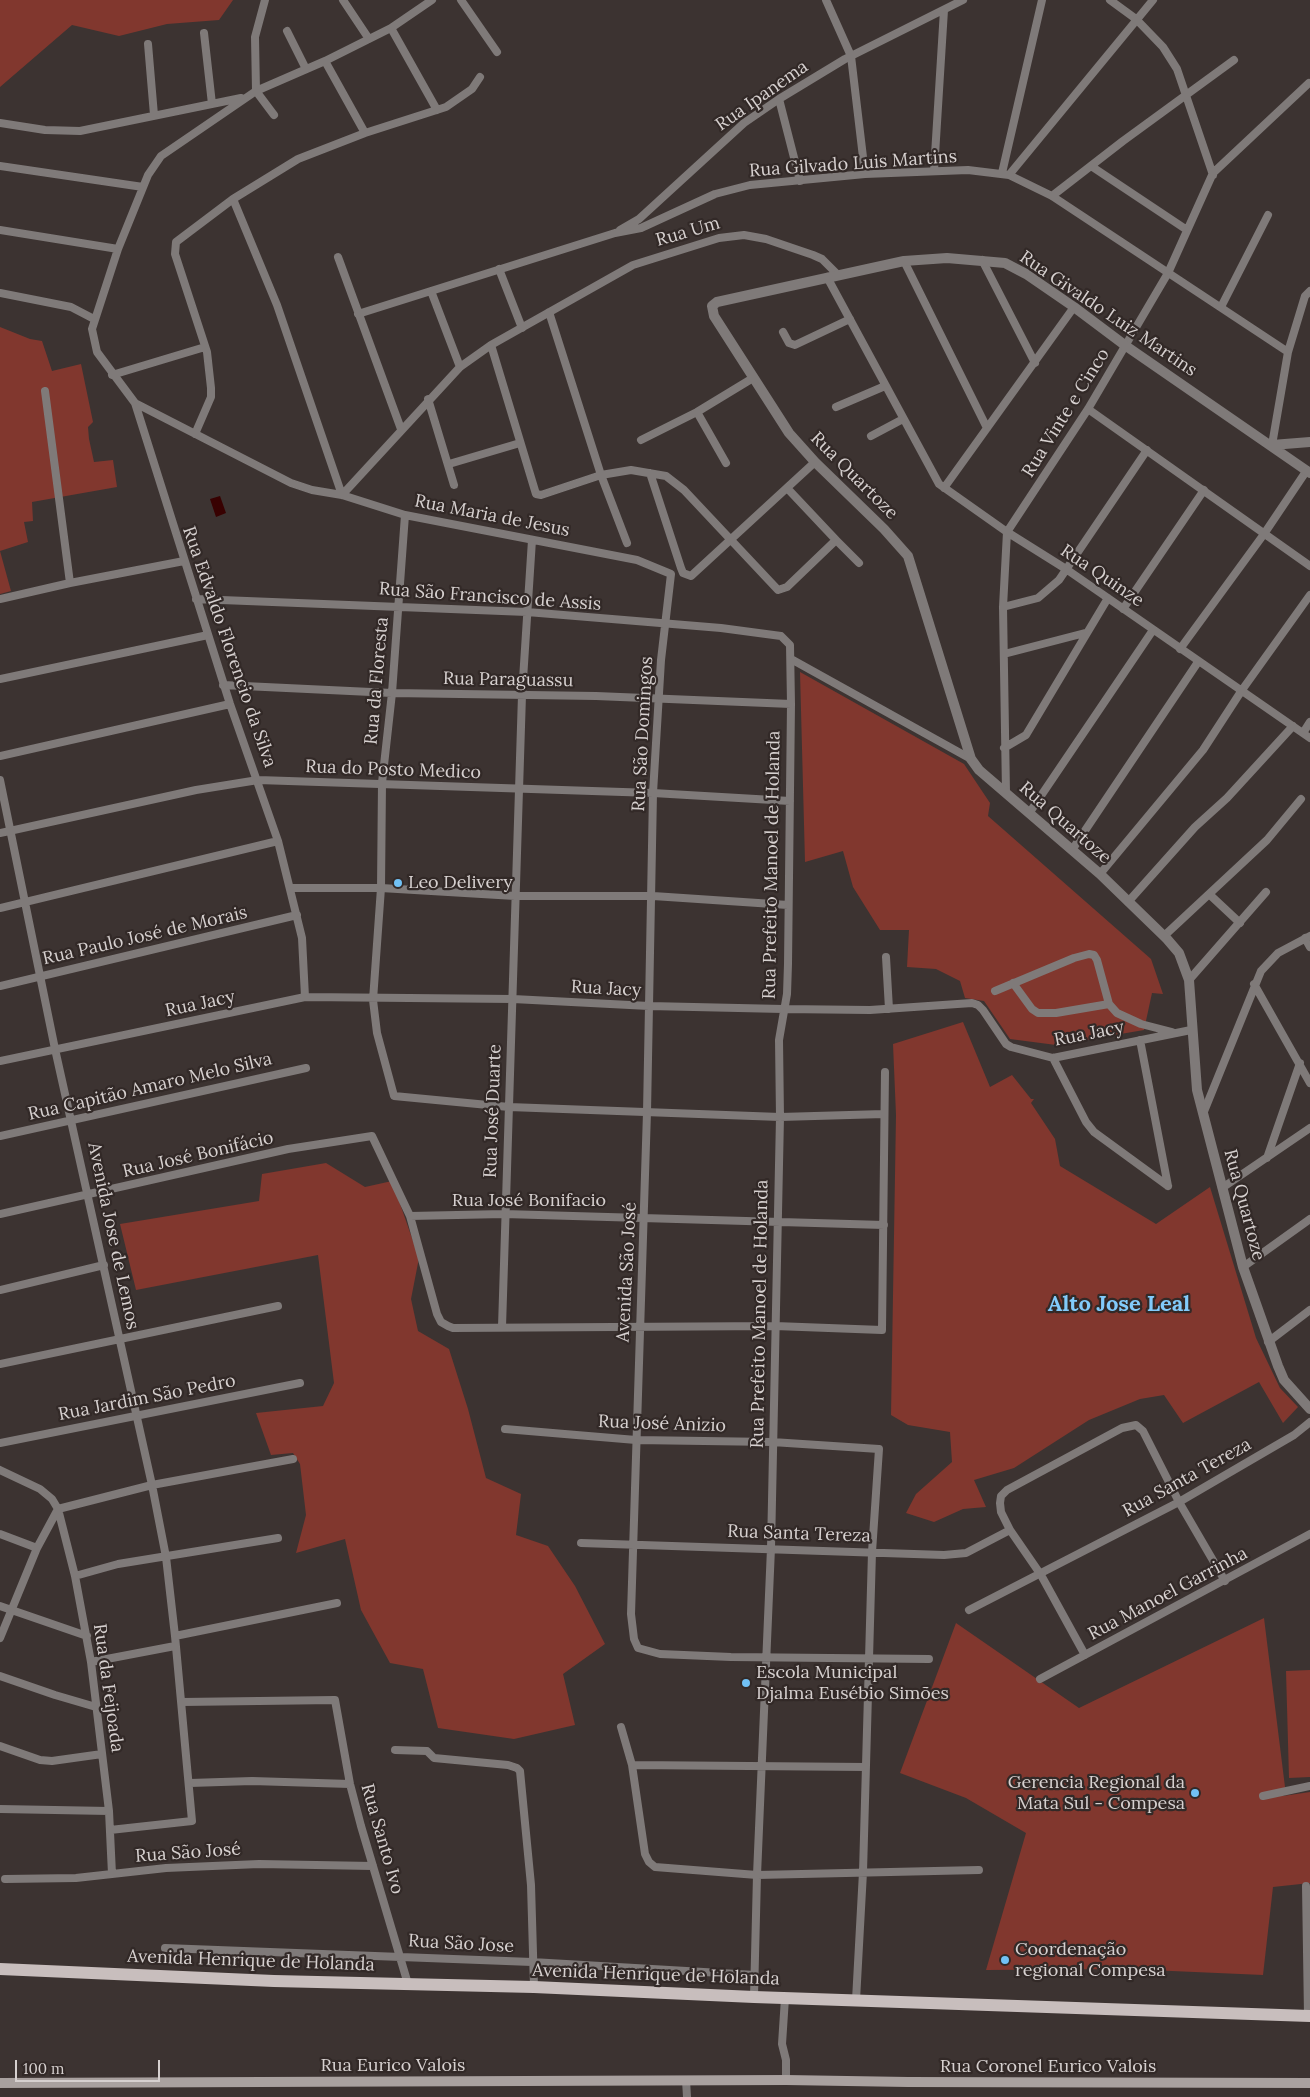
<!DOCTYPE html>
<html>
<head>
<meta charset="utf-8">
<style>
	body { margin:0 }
	#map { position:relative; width:1310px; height:2097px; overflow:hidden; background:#3c3331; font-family:Lora,serif }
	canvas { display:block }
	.scale { position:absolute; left:15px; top:2060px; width:145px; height:22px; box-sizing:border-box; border:2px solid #d6d0cf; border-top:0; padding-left:6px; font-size:15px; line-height:18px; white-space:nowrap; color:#d6d0cf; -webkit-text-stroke:4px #322927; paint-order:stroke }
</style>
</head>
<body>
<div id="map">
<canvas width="1310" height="2097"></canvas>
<div class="scale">100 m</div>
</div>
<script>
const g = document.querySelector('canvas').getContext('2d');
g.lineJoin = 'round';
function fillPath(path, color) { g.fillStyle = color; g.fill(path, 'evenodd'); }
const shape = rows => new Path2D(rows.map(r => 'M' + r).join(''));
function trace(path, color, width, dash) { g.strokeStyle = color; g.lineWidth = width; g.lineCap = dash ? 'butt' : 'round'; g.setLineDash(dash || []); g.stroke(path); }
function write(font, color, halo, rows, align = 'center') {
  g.font = font + ' Lora,serif'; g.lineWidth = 4.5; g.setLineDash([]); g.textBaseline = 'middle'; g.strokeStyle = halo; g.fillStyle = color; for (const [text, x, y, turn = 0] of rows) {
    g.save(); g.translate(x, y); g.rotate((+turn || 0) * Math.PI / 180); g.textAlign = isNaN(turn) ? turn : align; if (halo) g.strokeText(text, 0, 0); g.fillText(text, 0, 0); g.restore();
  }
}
fillPath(shape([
	[0,0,233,0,219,20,167,24,119,36,72,25,0,87],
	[0,327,30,339,42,341,52,371,81,364,93,422,88,427,89,439,94,462,113,460,117,487,32,502,33,521,24,522,28,542,0,551,11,591,0,594],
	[800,672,964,764,990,803,988,816,1151,959,1163,994,1152,993,1144,1030,1056,1045,1010,1039,984,1001,965,998,960,981,936,969,907,967,909,930,880,930,853,887,843,851,805,862],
	[963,1022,990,1087,1012,1075,1031,1099,1034,1099,1031,1103,1055,1139,1060,1166,1156,1224,1210,1187,1256,1338,1280,1388,1298,1407,1283,1423,1259,1382,1183,1423,1164,1395,1140,1399,1089,1420,1014,1468,974,1480,986,1507,963,1509,934,1522,906,1513,916,1494,952,1462,950,1432,908,1425,891,1415,896,1115,893,1044],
	[326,1163,365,1187,392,1181,419,1258,411,1299,418,1331,449,1349,468,1409,486,1478,521,1494,516,1535,548,1546,575,1586,605,1644,563,1674,575,1725,514,1739,438,1728,423,1669,390,1663,361,1610,345,1539,296,1553,306,1515,300,1464,293,1453,271,1455,256,1413,323,1406,334,1383,318,1255,136,1290,120,1224,259,1201,262,1174],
	[1264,1618,1285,1787,1283,1796,1310,1792,1310,1883,1273,1887,1263,1975,1126,1969,986,1970,1026,1833,966,1798,900,1773,956,1623,1079,1708],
	[1310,1670,1310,1777,1289,1778,1286,1671]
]), '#81372e');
fillPath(shape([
	[220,496,226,513,216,517,210,499]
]), '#380101');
trace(shape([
	[265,0,255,37,256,91,274,115],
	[343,0,369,39],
	[461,0,497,52],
	[826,0,851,56,865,174],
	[1110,0,1136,19,1163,47,1177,69,1213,175],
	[391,28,437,110],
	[287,31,306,69],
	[204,33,212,104],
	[148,44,154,115],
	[325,61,365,133],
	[779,99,800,181],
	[0,123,45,130,80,131,241,98],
	[0,166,143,187],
	[1091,166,1187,230],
	[934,171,944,10],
	[1002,173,1042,0],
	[1009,175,1153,0],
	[1052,196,1123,141,1234,60],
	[233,199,277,305,342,495],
	[0,230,118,249],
	[620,230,639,219,744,123,779,99,845,59,963,0],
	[338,257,401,429],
	[982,260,1035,363],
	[904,261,987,428],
	[499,269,522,328],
	[827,277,939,484,1007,532,1066,569,1310,738],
	[431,291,460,367],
	[0,293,71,307,94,319],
	[1221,307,1268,215],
	[549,312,601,475,627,543],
	[358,314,615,233,641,228,715,194,750,185,865,174,968,170,1009,175,1052,196,1288,352],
	[783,332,789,343,795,345,850,319],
	[491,345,536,494,541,495,601,475,631,470,666,476,684,490,778,590,787,587,836,540,787,488],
	[112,375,205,347],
	[45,391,70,583],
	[428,399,454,485],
	[135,403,291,483,312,490,342,495,405,515,637,560,671,574,661,660,653,793,647,1112,631,1614,634,1639,638,1648,660,1654,731,1657,929,1659],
	[836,407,885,386],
	[1088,409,1310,566],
	[697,412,726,463],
	[195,434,211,397,211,388,207,352,175,254,176,242,233,199,298,159,365,133,446,107,472,89,480,77],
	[871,436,903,419],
	[641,440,697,412,753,378],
	[1272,445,1288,352,1305,296,1310,291],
	[449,464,520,443],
	[650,473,681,568,683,573,691,576,815,462],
	[944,488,1074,307],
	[342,495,460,367,491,345,633,265,719,238,744,235,766,239,813,255,822,259,838,275],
	[405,515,392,693,382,783,381,888,373,1000,377,1033,394,1096,509,1107,780,1117,884,1114],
	[836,540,859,563],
	[0,599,70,583,184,561],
	[196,599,527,612,721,628,781,636,790,645,791,704,788,964,787,994,779,1040,780,1117,771,1548,757,1875,754,1997],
	[1003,607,1038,598,1059,580,1147,450],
	[1123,609,1204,490],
	[1180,649,1264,534,1307,470],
	[1004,654,1085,633],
	[791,659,971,759],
	[0,679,208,635],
	[223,685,392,693,596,696,791,704],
	[1303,733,1310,722],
	[1004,748,1026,735,1108,598],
	[0,756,230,704],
	[0,780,55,1049,152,1485,166,1557,175,1636,192,1821,110,1830],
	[1006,793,1003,607,1007,532,1088,409,1168,273,1213,173,1309,83],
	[1030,812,1153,630],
	[0,833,196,790,258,780,653,793,790,801],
	[1072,850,1198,662],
	[1100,874,1203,750,1242,690,1310,595],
	[290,888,381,888,515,896,653,896,788,905],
	[1209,894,1240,923],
	[1128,902,1195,827,1227,798,1293,726],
	[0,908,278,841],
	[1164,936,1267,840,1301,799],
	[1305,938,1310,947],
	[886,957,889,1009],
	[1189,980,1266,892],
	[1013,983,1032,1009,1038,1013,1056,1013,1109,1004],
	[1254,984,1310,1083],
	[0,986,297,915],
	[995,991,1074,958,1089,954,1094,955,1097,960,1109,1004,1117,1013,1141,1024,1172,1032],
	[305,997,302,938,278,841,230,704,135,403,97,352,92,329,118,249,148,175,161,156,256,91,325,61,391,28,432,0],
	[1140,1040,1168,1186],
	[1053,1058,1086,1122,1094,1132,1168,1186],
	[0,1061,305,997,513,999,649,1006,783,1009,870,1010,972,1003,978,1005,983,1010,1006,1044,1011,1047,1053,1058,1191,1030],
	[1203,1114,1261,971,1278,953,1310,936],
	[0,1136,306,1068],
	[1267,1158,1300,1063],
	[1222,1188,1310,1128],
	[0,1214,288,1149,372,1136,410,1216,437,1314,441,1322,448,1326,453,1328,775,1326,882,1330,885,1072],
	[410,1216,504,1214,884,1225],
	[1243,1267,1310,1219],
	[0,1290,104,1265],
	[502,1327,522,695,532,540],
	[1268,1342,1310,1310],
	[0,1364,278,1306],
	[505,1429,636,1440,772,1442,879,1449,872,1552,863,1872,856,2000],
	[0,1443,300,1383],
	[0,1470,40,1489,52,1499,58,1509,75,1576,91,1662,109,1811,112,1874],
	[58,1509,152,1485,293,1459],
	[0,1534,37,1548],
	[581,1543,944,1555,966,1553,1010,1530],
	[75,1576,118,1564,278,1538],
	[0,1606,87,1636],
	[969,1610,1179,1502,1294,1435,1310,1422],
	[175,1636,337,1603],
	[0,1638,37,1548,58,1509],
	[1085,1655,1041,1575,1010,1530,1001,1512,1000,1503,1001,1496,1007,1490,1122,1428,1136,1425,1143,1431,1179,1502,1225,1581],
	[91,1662,175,1646],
	[0,1676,55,1695,96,1707],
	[1040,1679,1310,1534],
	[182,1702,335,1700,350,1784,361,1826,408,1984],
	[621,1727,632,1765,645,1854,649,1862,655,1867,757,1875,979,1870],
	[0,1746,40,1760,52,1761,102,1754],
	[395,1750,427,1751,434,1758,508,1765,517,1768,520,1771,531,1885,534,1987],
	[632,1765,866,1767],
	[190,1783,252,1781,350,1784],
	[1263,1796,1310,1786],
	[0,1809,109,1811],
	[5,1879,76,1878,166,1868,259,1864,373,1866],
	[1306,1886,1308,2016],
	[165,1948,532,1962,755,1975],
	[785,1998,782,2044,786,2060,786,2080],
	[686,2080,687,2097]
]), '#7f7a79', 8);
trace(shape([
	[1272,445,1310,442],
	[1310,473,1126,346,1074,307,1026,274,1005,263,947,258,904,261,717,302,712,306,714,316,789,433,815,462,884,529,908,556,971,759,979,770,1100,874,1167,939,1179,953,1189,980,1197,1090,1243,1267,1278,1366,1284,1380,1310,1409]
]), '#7f7a79', 10);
trace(shape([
	[0,2083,786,2080,908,2082,1310,2083]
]), '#a9a19f', 10);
trace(shape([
	[0,1969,274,1981,534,1987,754,1997,1310,2016]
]), '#c8bebd', 12);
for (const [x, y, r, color] of [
	[398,883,5,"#71c1f5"],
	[746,1683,5,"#71c1f5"],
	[1195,1793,5,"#71c1f5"],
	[1005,1960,5,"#71c1f5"]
]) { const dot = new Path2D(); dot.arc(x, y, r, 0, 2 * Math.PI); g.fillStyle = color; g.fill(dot); trace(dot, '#322927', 2); }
write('18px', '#d6d0cf', '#322927', [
	["Rua Ipanema",762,96,-35],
	["Rua Gilvado Luis Martins",853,164,-4],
	["Rua Um",688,232,-16],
	["Rua Givaldo Luiz Martins",1108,314,34],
	["Rua Vinte e Cinco",1066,413,-58],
	["Rua Quartoze",854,476,45],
	["Rua Maria de Jesus",492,516,11],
	["Rua Quinze",1102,576,34],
	["Rua São Francisco de Assis",490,597,4],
	["Rua Edvaldo Florencio da Silva",229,647,71],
	["Rua Paraguassu",508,680,1],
	["Rua da Floresta",377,681,-85],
	["Rua São Domingos",643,734,-87],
	["Rua do Posto Medico",393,770,2],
	["Rua Quartoze",1065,823,41],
	["Rua Prefeito Manoel de Holanda",772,865,-89],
	["Rua Paulo José de Morais",145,936,-13],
	["Rua Jacy",606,989,3],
	["Rua Jacy",200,1004,-12],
	["Rua Jacy",1089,1034,-11],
	["Rua Capitão Amaro Melo Silva",150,1087,-13],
	["Rua José Duarte",493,1111,-88],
	["Rua José Bonifácio",198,1155,-13],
	["Rua José Bonifacio",529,1201],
	["Rua Quartoze",1244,1205,75],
	["Avenida Jose de Lemos",113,1236,78],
	["Avenida São José",627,1272,-87],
	["Rua Prefeito Manoel de Holanda",760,1314,-89],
	["Rua Jardim São Pedro",147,1398,-11],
	["Rua José Anizio",662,1424,2],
	["Rua Santa Tereza",1187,1478,-29],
	["Rua Santa Tereza",799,1534,2],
	["Rua Manoel Garrinha",1168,1594,-28],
	["Rua da Feijoada",108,1688,82],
	["Rua Santo Ivo",382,1839,74],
	["Rua São José",188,1853,-4],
	["Rua São Jose",461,1944,3],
	["Avenida Henrique de Holanda",251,1961,2],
	["Avenida Henrique de Holanda",656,1975,2],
	["Rua Eurico Valois",393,2066],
	["Rua Coronel Eurico Valois",1048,2067]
]);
write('18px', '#d6d0cf', '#322927', [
	["Leo Delivery",408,883],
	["Escola Municipal",756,1673],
	["Djalma Eusébio Simões",756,1694],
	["Gerencia Regional da",1185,1783,"right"],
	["Mata Sul - Compesa",1185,1804,"right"],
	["Coordenação",1015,1950],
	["regional Compesa",1015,1971]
], 'left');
write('bold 22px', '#82cbfb', '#322927', [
	["Alto Jose Leal",1119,1305]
]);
</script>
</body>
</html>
